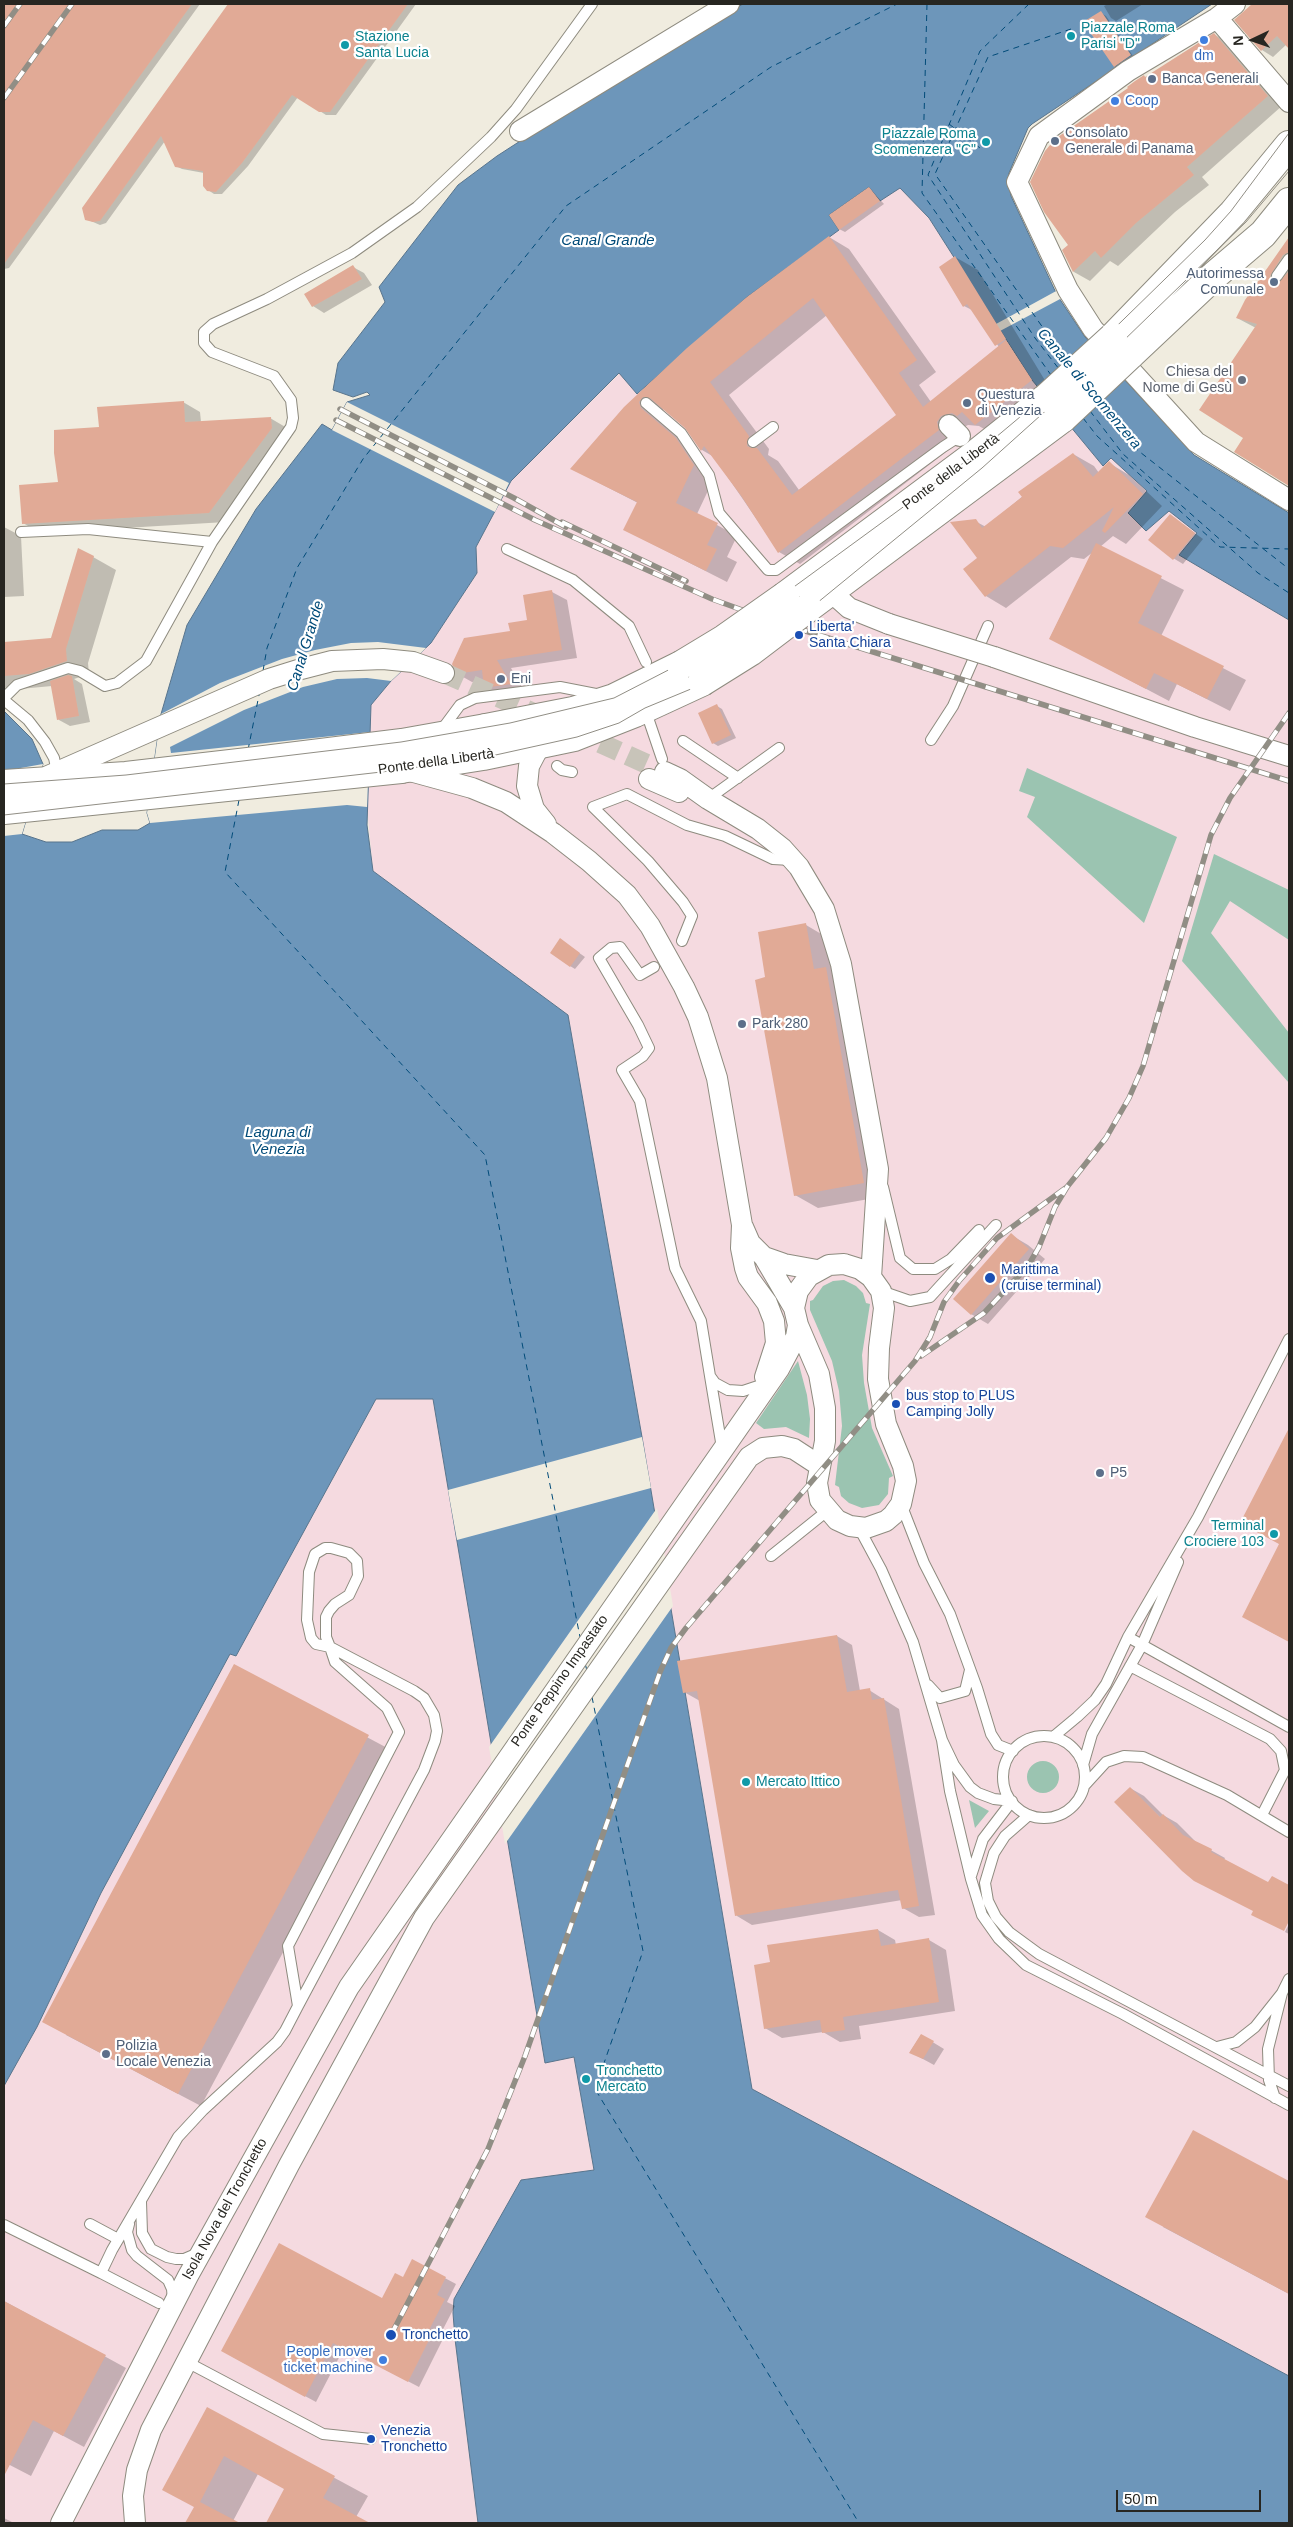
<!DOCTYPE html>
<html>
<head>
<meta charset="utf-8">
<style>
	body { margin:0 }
	#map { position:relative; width:1293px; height:2527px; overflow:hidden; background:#f0ecdf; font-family:Arial,sans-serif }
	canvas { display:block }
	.frame { position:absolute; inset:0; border:5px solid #272621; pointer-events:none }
	.north { position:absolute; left:1228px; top:15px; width:50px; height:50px; -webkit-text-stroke:4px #fff; paint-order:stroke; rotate:267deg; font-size:14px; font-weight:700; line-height:20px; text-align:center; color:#272621 }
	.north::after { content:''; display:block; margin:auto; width:18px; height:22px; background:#272621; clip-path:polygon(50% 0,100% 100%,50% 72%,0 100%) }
	.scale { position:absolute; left:1116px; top:2490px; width:145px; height:22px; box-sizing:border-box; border:2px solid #272621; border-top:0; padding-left:6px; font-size:15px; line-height:18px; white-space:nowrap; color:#272621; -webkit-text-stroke:4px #fff; paint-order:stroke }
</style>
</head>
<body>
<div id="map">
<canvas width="1293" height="2527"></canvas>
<div class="frame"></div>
<div class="north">N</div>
<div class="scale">50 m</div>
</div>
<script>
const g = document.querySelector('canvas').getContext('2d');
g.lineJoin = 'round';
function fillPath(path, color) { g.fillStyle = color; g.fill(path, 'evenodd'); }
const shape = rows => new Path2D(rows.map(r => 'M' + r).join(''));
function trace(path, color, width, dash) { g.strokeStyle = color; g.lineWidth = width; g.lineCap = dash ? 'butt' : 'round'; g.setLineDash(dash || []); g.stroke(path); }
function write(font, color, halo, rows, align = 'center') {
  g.font = font + ' Arial,sans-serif'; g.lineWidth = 4.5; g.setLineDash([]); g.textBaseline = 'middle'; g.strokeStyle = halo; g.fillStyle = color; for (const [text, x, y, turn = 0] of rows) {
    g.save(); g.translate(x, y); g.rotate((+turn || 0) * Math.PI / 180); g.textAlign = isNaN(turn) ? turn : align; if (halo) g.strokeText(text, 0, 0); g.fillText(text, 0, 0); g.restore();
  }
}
fillPath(shape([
	[869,187,900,188,929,218,1032,380,1103,465,1111,458,1147,491,1128,513,1169,511,1197,533,1180,555,1289,620,1289,2376,752,2089,642,1437,568,1015,373,871,367,807,371,705,391,681,431,643,477,573,476,547,511,481,620,373,637,394,747,297,838,230,829,215],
	[376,1399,433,1399,545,2062,574,2057,594,2170,521,2180,454,2299,453,2313,455,2339,478,2523,4,2523,4,2086,37,2027,101,1893,230,1654,236,1656]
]), '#f5dae0');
fillPath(shape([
	[1027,768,1177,837,1144,923,1027,817,1035,797,1019,791],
	[1214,854,1289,890,1289,940,1230,901,1211,933,1289,1033,1289,1083,1182,961],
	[844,1280,856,1286,863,1293,866,1303,870,1304,862,1355,864,1383,872,1428,893,1476,889,1478,888,1494,879,1505,862,1508,849,1503,841,1496,839,1487,835,1485,842,1426,839,1391,832,1361,810,1310,810,1301,813,1300,823,1286,833,1281],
	[798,1361,807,1395,810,1419,809,1438,786,1427,764,1429,756,1423],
	'1027 1777a16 16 0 1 1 32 0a16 16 0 1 1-32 0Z',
	[969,1800,989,1811,975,1828]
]), '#9bc4b1');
const water = shape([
	[743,4,1212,4,1032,124,1028,128,1009,173,1008,180,1011,196,1057,295,1085,337,1194,455,1289,513,1289,620,1179,555,1197,533,1169,511,1146,531,1128,513,1147,491,1111,458,1103,466,1032,380,929,218,900,188,880,201,869,187,829,215,839,230,747,297,637,394,619,373,511,481,476,547,477,573,431,643,391,681,371,705,367,825,373,871,568,1015,642,1437,752,2089,1289,2376,1289,2523,478,2523,455,2339,453,2313,454,2299,521,2180,594,2170,574,2057,545,2063,433,1399,376,1399,236,1656,230,1654,101,1893,37,2027,4,2086,4,711,32,739,43,764,22,834,46,842,72,842,102,830,138,830,150,823,147,813,161,714,187,625,256,509,322,424,332,430,347,402,370,395,367,392,353,397,333,390,338,363,385,302,379,287,458,185,497,156,576,105,743,4]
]);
fillPath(water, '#6d96ba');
trace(water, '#58748c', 1);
fillPath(shape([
	[1058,290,1062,298,1000,331,996,324],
	[347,402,509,483,495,512,332,430],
	[378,642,426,648,391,681,367,678,337,679,303,687,244,710,170,747,171,753,370,732,367,807,347,805,150,823,147,813,161,714,220,683,282,659,315,650,351,643],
	[43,764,22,834,4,836,4,771],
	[642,1437,651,1488,457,1540,448,1490],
	[657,1508,673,1606,505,1844,489,1747]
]), '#f0ecdf');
fillPath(shape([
	[4,4,200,4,9,268,4,269,4,208,14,180,4,192],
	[230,4,416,4,336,115,326,115,298,97,248,166,222,194,214,194,208,190,204,173,182,169,176,166,165,141,106,223,100,225,86,219,83,208],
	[1108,4,1143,4,1116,21,1111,18,1104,6],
	[1254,4,1289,4,1289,47,1287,44,1273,57,1262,50,1236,20],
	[1101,13,1106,16,1135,59,1120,69,1114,66],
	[1215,35,1231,44,1283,105,1202,177,1209,185,1175,212,1118,266,1110,261,1090,281,1074,272,1064,250,1070,246,1144,77,1146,78],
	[869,188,884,204,845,232,839,229],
	[829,237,849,249,936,372,919,385,931,402,999,347,972,310,964,306,955,257,978,270,1052,392,996,436,979,426,968,425,962,428,959,442,800,564,779,552,714,457,702,450,686,427,665,408,659,413,696,451,714,478,697,514,737,536,727,557,737,562,727,582,625,530,638,503,572,469,625,408],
	[827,315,898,415,799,490,778,461,768,455,769,449,729,395],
	[1289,239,1289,483,1236,451,1244,437,1256,328,1237,318,1246,301],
	[353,267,364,273,372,285,324,313,313,306],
	[183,402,200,412,201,422,270,418,287,428,226,522,40,533,23,523,60,483,101,429],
	[1073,454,1094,466,1099,473,1109,463,1129,475,1162,506,1126,544,1113,536,1100,547,1184,590,1161,636,1246,680,1230,711,1177,684,1169,701,1050,638,1093,552,1084,559,1071,557,1006,608,986,596,979,559,975,521,986,527],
	[1170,515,1203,539,1183,564,1173,558],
	[4,527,21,536,24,596,4,597],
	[93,557,116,570,88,663,89,674,74,679,82,684,90,722,70,726,59,720,52,686,9,690,4,687,4,643,52,639],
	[552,592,567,600,577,658,511,668,525,692,501,696,486,687,485,680,472,682,456,673,528,621],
	[717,706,722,709,736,738,718,746,713,743],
	[806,925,828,938,886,1196,818,1208,795,1195,767,978],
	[565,943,585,957,575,969,570,966],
	[1011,1235,1028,1245,1045,1259,988,1324,971,1314],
	[1289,1430,1289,1641,1265,1629,1280,1544,1242,1523],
	[837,1636,852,1645,860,1691,869,1690,899,1709,935,1915,919,1917,903,1908,902,1900,752,1925,737,1916,700,1701,684,1692],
	[234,1666,391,1750,201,2106,66,2035],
	[1130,1788,1144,1796,1163,1815,1177,1823,1196,1842,1225,1858,1224,1860,1269,1884,1272,1877,1289,1886,1289,1919,1283,1930,1255,1911],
	[1289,1924,1289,1934,1285,1932],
	[878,1930,895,1940,896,1945,929,1940,946,1950,955,2011,859,2026,861,2039,840,2042,823,2032,782,2038,765,2028,771,1963],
	[921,2035,944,2049,934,2065,910,2052],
	[1194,2132,1289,2183,1289,2294,1163,2227],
	[413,2261,456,2284,447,2302,455,2306,438,2339,442,2341,419,2387,344,2348,316,2402,233,2357,382,2300,404,2279],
	[4,2301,126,2368,84,2447,54,2431,31,2476,4,2462],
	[207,2409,368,2496,356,2517,367,2523,268,2523,286,2489,258,2474,233,2521,237,2523,186,2523,195,2507],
	[4,2518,14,2523,4,2523]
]), '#0003');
trace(shape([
	[927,4,922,193,1051,375],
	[1029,4,980,51,928,175,1035,338,1059,369],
	[949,124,980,148],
	[1067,362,935,174,988,57,1071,29],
	[1099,403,1131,445,1289,569],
	[1090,411,1123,454,1258,573,1289,593],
	[1083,418,1097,436,1220,547,1289,549],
	[263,671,267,648,297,568,363,459,566,206,771,67,897,4],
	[248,750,259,695],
	[239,800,225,872,485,1155,580,1637],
	[585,1663,587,1671],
	[592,1697,643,1951,595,2089,859,2523]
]), '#014b79', 1, [6, 5]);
fillPath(shape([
	[4,4,192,4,4,264],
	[228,4,408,4,330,112,319,112,292,95,242,163,216,192,207,191,203,186,203,171,175,167,161,136,100,221,93,222,85,220,82,208],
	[1252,4,1289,4,1289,49,1277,36,1261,51,1234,20],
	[1101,11,1131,55,1114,67,1083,22],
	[1214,33,1268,96,1187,167,1194,175,1136,223,1101,258,1095,251,1073,272,1062,250,1068,245,1044,212,1030,182,1045,151,1055,139,1128,88,1127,87,1135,81,1144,75,1145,77],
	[869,187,880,201,839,230,829,215],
	[829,236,917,360,899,373,923,407,1006,340,1032,380,975,425,962,412,957,416,952,413,941,416,937,422,939,430,778,553,742,497,704,446,701,451,685,428,650,398,643,397,639,402,641,408,676,438,694,465,676,503,718,523,707,545,717,549,706,571,623,530,637,502,570,469,624,407,687,348,747,297],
	[813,298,896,415,792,495,757,448,751,448,747,446,749,436,710,382],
	[1289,237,1289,252,1283,255,1270,276,1273,282,1279,282,1289,271,1289,486,1234,452,1243,438,1199,410,1257,324,1236,318,1245,300],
	[955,256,1006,339,995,346,967,304,963,307,939,267],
	[353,265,362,279,312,307,304,294],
	[184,401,185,422,271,417,272,428,209,513,22,524,19,485,58,482,54,453,54,430,99,427,97,407],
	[1073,453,1093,477,1109,461,1143,494,1105,533,1102,531,1114,507,1063,548,1050,546,985,597,963,569,977,558,950,522,976,519,982,528,1022,497,1018,492],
	[1170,514,1195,533,1173,560,1148,540],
	[1096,543,1162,576,1138,623,1224,666,1207,699,1154,673,1146,689,1049,639],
	[78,548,94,556,66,649,67,661,29,674,4,676,4,642,51,638],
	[552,590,562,650,497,660,511,684,484,688,482,670,456,674,452,664,464,638,510,631,508,623,527,620,523,595],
	[68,675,72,676,79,716,57,720,50,681],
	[717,704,731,735,712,744,698,713],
	[806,923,814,969,826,967,864,1183,794,1196,755,980,765,977,758,932],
	[560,938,580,953,570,967,550,953],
	[1011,1233,1029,1249,971,1315,953,1299],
	[1289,1428,1289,1642,1242,1617,1279,1544,1240,1523],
	[837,1635,847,1692,870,1688,872,1700,884,1698,919,1906,902,1909,898,1890,735,1916,697,1691,683,1693,677,1661],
	[234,1664,369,1735,178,2094,42,2022],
	[1130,1787,1160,1817,1163,1814,1183,1835,1212,1849,1211,1852,1268,1882,1272,1876,1289,1885,1289,1921,1284,1931,1251,1915,1253,1911,1194,1881,1182,1871,1114,1802],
	[878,1929,881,1946,929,1938,939,2002,843,2017,845,2030,822,2033,820,2020,764,2029,754,1965,770,1962,767,1945],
	[921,2034,934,2041,923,2059,909,2053],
	[1193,2130,1289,2181,1289,2294,1145,2217],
	[279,2243,382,2298,395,2273,403,2277,412,2259,446,2277,437,2295,445,2299,428,2332,432,2334,408,2382,333,2343,305,2397,221,2351],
	[4,2301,106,2355,63,2436,33,2420,4,2476],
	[207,2407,335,2476,323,2498,370,2523,266,2523,284,2489,224,2456,200,2502,240,2523,185,2523,194,2507,162,2490]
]), '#e1aa96');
trace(shape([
	[444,673,545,718],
	[573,731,665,772]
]), '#c8c4b9', 20, [20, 10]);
const lane = shape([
	[1277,276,1289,259],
	[646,403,681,433,709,475,719,513,768,570,776,570,943,447,960,436,962,438],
	[753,442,773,427],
	[21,532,88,529,212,542],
	[507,549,573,580,629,626,646,662],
	[4,698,17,685,68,668,80,671,105,686,117,683,146,661,212,542,291,427,293,418,291,400,274,376,212,352,204,343,204,332,213,324,267,299,352,253,417,207,491,137,516,109,592,4],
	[4,700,28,720,45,742,54,758,57,772],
	[645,709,662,759],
	[440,732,460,705,475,698,560,687,601,695],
	[931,740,953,706,988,626],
	[683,741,738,778],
	[557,766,562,770,572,772],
	[708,799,779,748],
	[682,941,692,916,683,902,648,861,593,807,627,794,687,825,725,836,773,859,791,860],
	[654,967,640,975,620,947,611,948,599,958,638,1025,649,1048,643,1056,622,1070,640,1101,675,1268,701,1321,710,1376],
	[883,1187,900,1258,913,1269,935,1269,951,1259,979,1230],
	[881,1291,910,1301,930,1297,996,1225],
	[722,1448,710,1376,715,1383,728,1390,743,1391,761,1385],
	[901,1504,924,1563,950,1614,977,1688,991,1734,998,1745,1013,1751],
	[859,1528,881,1569,913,1642,942,1740,954,1765,970,1787,978,1793,994,1799,1012,1801],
	[771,1556,827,1511],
	[1128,1637,1289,1727],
	[1130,1666,1270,1739,1281,1751,1285,1770,1262,1815],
	[928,1685,940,1698,965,1691,970,1670],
	'1003 1777a41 41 0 1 1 82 0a41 41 0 1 1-82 0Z',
	[1053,1737,1077,1717,1095,1700,1106,1684,1128,1637,1198,1517,1289,1339],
	[942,1740,950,1791,971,1879,982,1915,999,1939,1026,1965,1123,2014,1289,2105],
	[1083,1765,1092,1734,1142,1645,1178,1562],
	[1085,1785,1106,1762,1124,1756,1143,1757,1227,1795,1289,1832],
	[1029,1815,1005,1836,994,1853,985,1883,988,1901,996,1917,1009,1932,1039,1954,1289,2086],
	[971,1876,983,1839,1012,1801],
	[1217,2047,1236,2042,1255,2027,1282,1993,1289,1979],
	[1275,2098,1269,2080,1268,2049,1282,1993],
	[141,2202,142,2233,151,2249,167,2257,176,2259,184,2259,198,2253],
	[90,2224,118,2239],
	[129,2224,127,2232,132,2250,137,2256,168,2280,172,2289,173,2300],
	[4,2225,101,2273],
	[159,2303,101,2273,112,2250,178,2137,203,2110,277,2042,285,2031,298,2006,424,1770,435,1741,437,1731,434,1715,424,1698,414,1691,330,1647,316,1644,311,1638,307,1620,309,1572,315,1554,325,1548,331,1548,349,1553,357,1561,358,1576,349,1595,335,1604,329,1611,326,1617,326,1637,330,1647,335,1662,387,1708,399,1732,288,1946,298,2006],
	[185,2361,323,2434,371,2439]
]);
const street = shape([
	[1235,4,1217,18,1128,71,1039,136,1017,182,1068,290,1093,329,1196,442,1289,500],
	[1217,18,1289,102],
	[520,131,729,4],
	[949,425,960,436],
	[820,582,849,608,889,624],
	[994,657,1195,727,1289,756],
	[540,745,529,766,527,786,534,809,546,824],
	[410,771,472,788,506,802,553,833,589,861,627,895,650,926,684,987,698,1017,717,1078,742,1225,741,1248,745,1268,748,1277,767,1303,774,1321,776,1343,765,1377],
	[665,772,680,779,708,799,758,829,782,848,799,867,824,909,841,964,878,1169,871,1277],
	[48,776,269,679,301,669,332,661,383,659,413,662,444,673],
	[649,779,679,792],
	[743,1227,750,1243,764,1257,784,1264,817,1270],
	[764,1257,794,1308],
	[844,1264,860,1269,871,1277,881,1291,884,1308,879,1348,878,1379,886,1424,903,1466,906,1481,901,1504,893,1515,886,1521,866,1528,850,1526,837,1520,820,1500,817,1483,825,1441,825,1408,819,1374,798,1325,794,1308,798,1291,809,1276,829,1265,844,1264],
	[61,2523,188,2276,349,1987,779,1369,796,1337,798,1325],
	[135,2523,133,2496,137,2470,151,2430,289,2165,424,1918,749,1457,763,1448,782,1446,794,1449,820,1466]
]);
const primary = shape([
	[1113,337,1233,213,1289,145],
	[1130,355,1215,275,1263,234,1289,202],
	[785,596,977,453,1046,398],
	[808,608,1063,418],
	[486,728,573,711,614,698,681,665],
	[401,769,483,756,574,737,635,713,702,682]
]);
const highway = shape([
	[4,784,126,776,248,762,402,743,486,728],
	[4,810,401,769]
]);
trace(lane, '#8e8b7f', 12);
trace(street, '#8e8b7f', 22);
trace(primary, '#8e8b7f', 30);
trace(highway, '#8e8b7f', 30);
trace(lane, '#fff', 10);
trace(street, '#fff', 20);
trace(primary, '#fff', 28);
trace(highway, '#fff', 28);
trace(shape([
	[4,784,126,775,401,742,510,723,614,698,680,664,724,638,977,453,1045,396,1205,240,1231,211,1289,133],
	[4,815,390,771,482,758,577,737,619,723,645,708,703,684,745,659,795,621,982,468,1120,344,1246,222,1289,171]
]), '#918e85', 1);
const rail = shape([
	[4,26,20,4],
	[4,98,72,4],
	[340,409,514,498,566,527],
	[336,420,535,520,712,599,767,619,1289,781],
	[562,522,686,581],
	[921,1356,984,1313,1028,1266,1039,1247,1055,1207,1067,1187,1106,1138,1129,1098,1143,1066,1211,835,1230,798,1289,713],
	[391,2335,488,2149,525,2056,660,1672,671,1648,686,1628,915,1361,930,1337,944,1302,959,1281,997,1238,1067,1187]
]);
trace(rail, '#918e85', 5.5);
trace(rail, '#fff', 4, [11]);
const streetBridge = shape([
	[889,624,994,657]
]);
const primaryBridge = shape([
	[1046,398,1113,337],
	[1063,418,1130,355],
	[681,665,724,639,785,596],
	[702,682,750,652,808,608]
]);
trace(streetBridge, '#8e8b7f', 22, []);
trace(primaryBridge, '#8e8b7f', 30, []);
trace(streetBridge, '#fff', 20);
trace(primaryBridge, '#fff', 28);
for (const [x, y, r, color] of [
	[1071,36,5,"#0f9aa8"],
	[1204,40,5,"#3f7fe0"],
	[345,45,5,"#0f9aa8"],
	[1152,79,5,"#5c6f8a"],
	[1115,101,5,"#3f7fe0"],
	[1055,141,5,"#5c6f8a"],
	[986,142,5,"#0f9aa8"],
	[1274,282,5,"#5c6f8a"],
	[1242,380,5,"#6b7280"],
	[967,403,5,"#5c6f8a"],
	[799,635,5,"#1a4fb4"],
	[501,679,5,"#5c6f8a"],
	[742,1024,5,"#5c6f8a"],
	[990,1278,6,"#1a4fb4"],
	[896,1404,5,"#1a4fb4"],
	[1100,1473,5,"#5c6f8a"],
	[1274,1534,5,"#0f9aa8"],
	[746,1782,5,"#0f9aa8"],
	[106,2054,5,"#5c6f8a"],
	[586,2079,5,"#0f9aa8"],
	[391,2335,6,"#1a4fb4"],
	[383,2360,5,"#3f7fe0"],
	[371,2439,5,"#1a4fb4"]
]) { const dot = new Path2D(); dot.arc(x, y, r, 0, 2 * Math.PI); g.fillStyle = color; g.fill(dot); trace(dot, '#fff', 2); }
write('14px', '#0d838f', '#fff', [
	["Piazzale Roma",1081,28],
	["Parisi \"D\"",1081,44],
	["Stazione",355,37],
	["Santa Lucia",355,53],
	["Piazzale Roma",976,134,"right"],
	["Scomenzera \"C\"",976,150,"right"],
	["Terminal",1264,1526,"right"],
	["Crociere 103",1264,1542,"right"],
	["Mercato Ittico",756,1782],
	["Tronchetto",596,2071],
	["Mercato",596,2087]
], 'left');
write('14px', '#366cbe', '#fff', [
	["dm",1204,56],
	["Coop",1125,101,"left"],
	["People mover",373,2352,"right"],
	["ticket machine",373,2368,"right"]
]);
write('14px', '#4e5e75', '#fff', [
	["Banca Generali",1162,79],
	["Consolato",1065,133],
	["Generale di Panama",1065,149],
	["Autorimessa",1264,274,"right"],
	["Comunale",1264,290,"right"],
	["Questura",977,395],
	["di Venezia",977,411],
	["Eni",511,679],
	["Park 280",752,1024],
	["P5",1110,1473],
	["Polizia",116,2046],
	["Locale Venezia",116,2062]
], 'left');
write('14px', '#5b616d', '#fff', [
	["Chiesa del",1232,372],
	["Nome di Gesù",1232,388]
], 'right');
write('14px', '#272621', '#fff', [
	["Ponte della Libertà",951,472,-37],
	["Ponte della Libertà",436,762,-8],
	["Ponte Peppino Impastato",560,1681,-55],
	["Isola Nova del Tronchetto",225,2209,-61]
]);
write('14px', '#164399', '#fff', [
	["Liberta'",809,627],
	["Santa Chiara",809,643],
	["Marittima",1001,1270],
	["(cruise terminal)",1001,1286],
	["bus stop to PLUS",906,1396],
	["Camping Jolly",906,1412],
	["Tronchetto",402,2335],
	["Venezia",381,2431],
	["Tronchetto",381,2447]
], 'left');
write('italic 15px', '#014b79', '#fff', [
	["Canal Grande",608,241],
	["Canale di Scomenzera",1089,389,50],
	["Canal Grande",306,646,-73],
	["Laguna di",278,1133],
	["Venezia",278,1150]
]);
</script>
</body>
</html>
